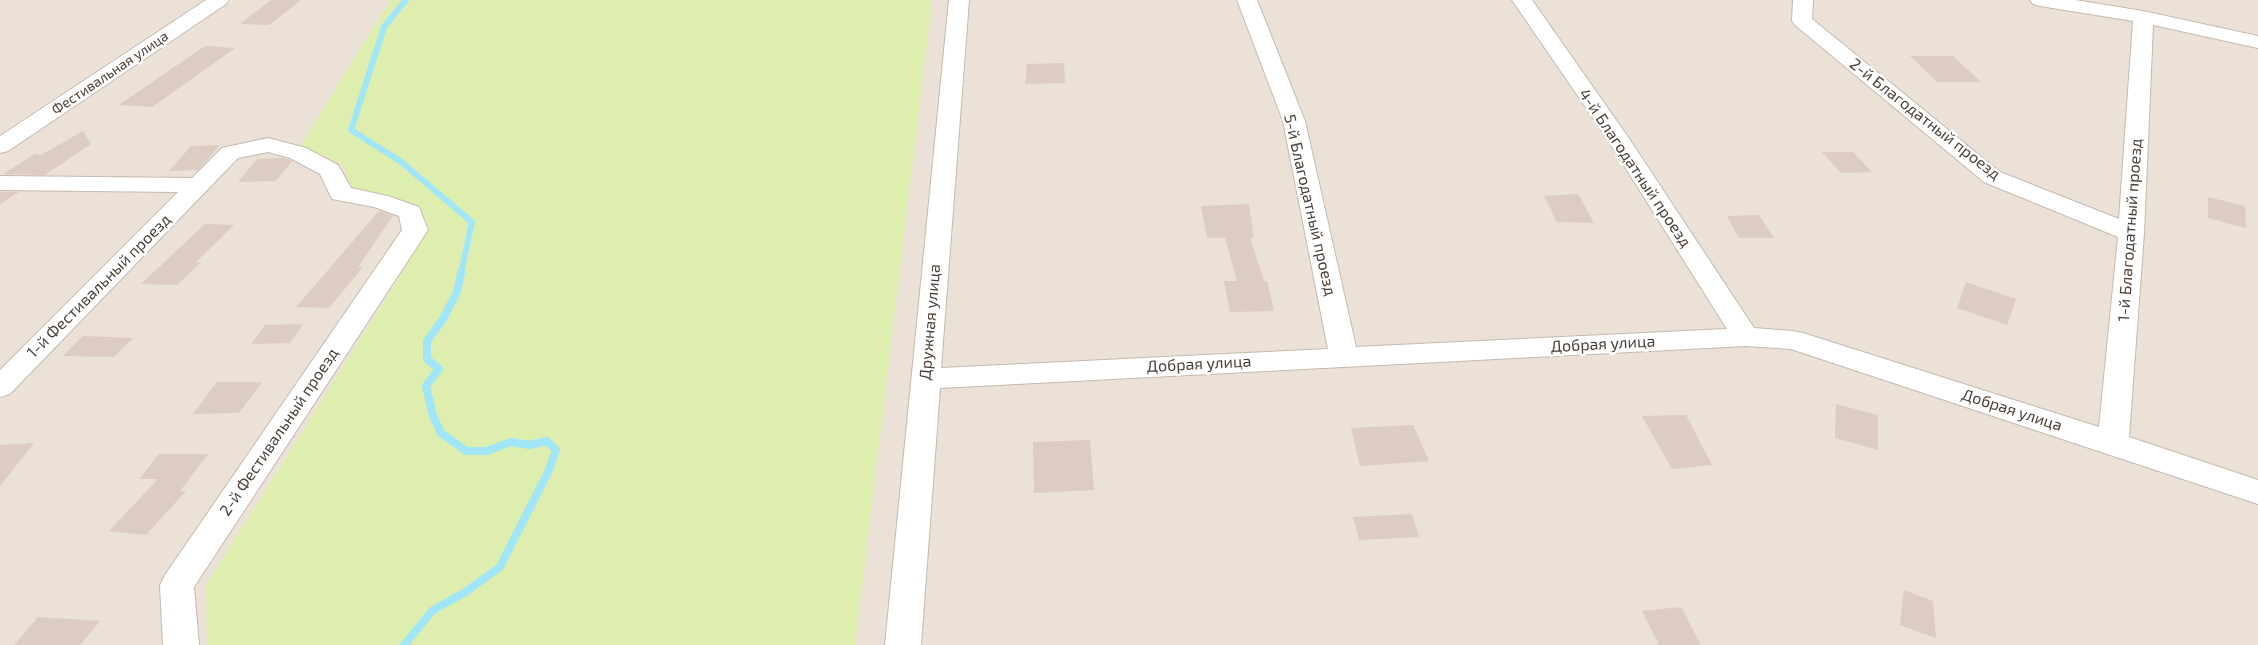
<!DOCTYPE html>
<html>
<head>
<meta charset="utf-8">
<style>
	body { margin:0 }
	canvas { display:block; background:#f6f0ea }
</style>
</head>
<body>
<canvas width="2258" height="645"></canvas>
<script>
const g = document.querySelector('canvas').getContext('2d');
g.lineJoin = 'round';
function fillPath(path, color) { g.fillStyle = color; g.fill(path, 'evenodd'); }
const shape = rows => new Path2D(rows.map(r => 'M' + r).join(''));
function trace(path, color, width, dash) { g.strokeStyle = color; g.lineWidth = width; g.lineCap = dash ? 'butt' : 'round'; g.setLineDash(dash || []); g.stroke(path); }
function write(font, color, halo, rows, align = 'center') {
  g.font = font + ' "Exo 2",sans-serif'; g.lineWidth = 5; g.setLineDash([]); g.textBaseline = 'middle'; g.strokeStyle = halo; g.fillStyle = color; for (const [text, x, y, turn = 0] of rows) {
    g.save(); g.translate(x, y); g.rotate((+turn || 0) * Math.PI / 180); g.textAlign = isNaN(turn) ? turn : align; if (halo) g.strokeText(text, 0, 0); g.fillText(text, 0, 0); g.restore();
  }
}
fillPath(shape([
	[0,0,204,0,0,134],
	[233,0,390,0,301,145,343,165,352,189,420,208,427,233,206,585,207,645,0,645,0,154],
	[932,0,2258,0,2258,645,855,645]
]), '#ebe1d7');
fillPath(shape([
	[390,0,932,0,855,645,207,645,206,585,427,233,420,208,352,189,343,165,301,145]
]), '#ddeeaf');
trace(shape([
	[406,0,384,27,351,130,400,161,472,222,461,274]
]), '#a1e5f8', 6);
trace(shape([
	[404,645,433,610,464,593,500,567,549,470,556,450,547,441,529,445,511,442,487,451,466,451,441,433,433,416,426,386,439,369,427,359,427,341,443,319,457,292,461,273]
]), '#a1e5f8', 8);
fillPath(shape([
	[271,0,301,0,269,25,240,24],
	[205,46,235,48,152,107,119,105],
	[1910,56,1953,56,1981,82,1937,82],
	[1064,63,1065,83,1025,84,1027,64],
	[83,131,91,144,45,175,3,174,35,154,41,155],
	[220,145,198,170,169,171,191,146],
	[1822,152,1853,152,1872,172,1841,173],
	[284,158,292,161,276,181,238,182,257,159],
	[0,192,19,192,0,204],
	[1578,194,1594,223,1557,222,1544,196],
	[2208,197,2245,206,2246,228,2208,218],
	[1249,204,1254,238,1250,238,1264,281,1267,281,1274,311,1230,312,1224,281,1237,281,1225,238,1207,238,1201,206],
	[379,211,393,216,358,267,363,267,329,308,296,307],
	[1759,215,1774,238,1739,238,1727,216],
	[205,224,234,225,196,262,201,262,177,285,141,284],
	[1966,282,2016,299,2007,325,1957,308],
	[303,324,290,343,251,344,265,325],
	[83,336,133,338,114,357,63,356],
	[217,382,262,382,239,413,193,414],
	[1836,404,1878,415,1878,450,1835,438],
	[1686,415,1712,465,1672,469,1642,416],
	[1413,425,1429,461,1360,466,1351,428],
	[1090,440,1094,490,1034,493,1033,442],
	[34,443,0,486,0,445],
	[159,454,208,454,180,491,186,491,146,535,109,531,158,479,139,479],
	[1412,514,1419,537,1359,540,1353,517],
	[1904,590,1933,601,1936,638,1900,625],
	[1681,607,1701,645,1659,645,1642,611],
	[38,617,100,621,80,645,14,645]
]), '#dcccc1');
const minor = shape([
	[206,0,229,0,226,4,8,151,0,153,0,136,206,0],
	[949,0,969,0,941,368,1328,349,1283,121,1237,0,1257,0,1305,121,1356,347,1727,329,1606,137,1512,0,1532,0,1628,137,1754,328,1793,331,1803,333,2099,427,2118,237,1984,182,1795,25,1792,21,1793,0,1813,0,1812,19,2000,172,2119,219,2133,21,2040,6,2033,4,2030,0,2075,0,2143,11,2258,36,2258,48,2153,25,2144,233,2129,437,2258,480,2258,504,1791,349,1746,346,940,388,921,645,885,645,949,0],
	[268,138,306,148,338,165,351,188,388,196,419,207,428,230,194,587,199,645,163,645,160,585,165,575,402,230,399,216,374,207,332,199,320,174,290,158,268,152,238,158,10,394,0,397,0,370,178,192,0,190,0,176,192,178,222,148,268,138]
]);
trace(minor, '#c6b9ae', 2);
fillPath(minor, '#fff');
write('14px', '#4b3f37', '#fff', [
	["Фестивальная улица",110,73,-34]
]);
write('16px', '#4b3f37', '#fff', [
	["2-й Благодатный проезд",1925,119,38],
	["4-й Благодатный проезд",1635,168,56],
	["5-й Благодатный проезд",1310,205,77],
	["1-й Благодатный проезд",2130,230,-86],
	["1-й Фестивальный проезд",99,286,-45],
	["Дружная улица",930,322,-85],
	["Добрая улица",1603,344,-3],
	["Добрая улица",1199,364,-3],
	["Добрая улица",2012,410,18],
	["2-й Фестивальный проезд",279,432,-56]
]);
</script>
</body>
</html>
